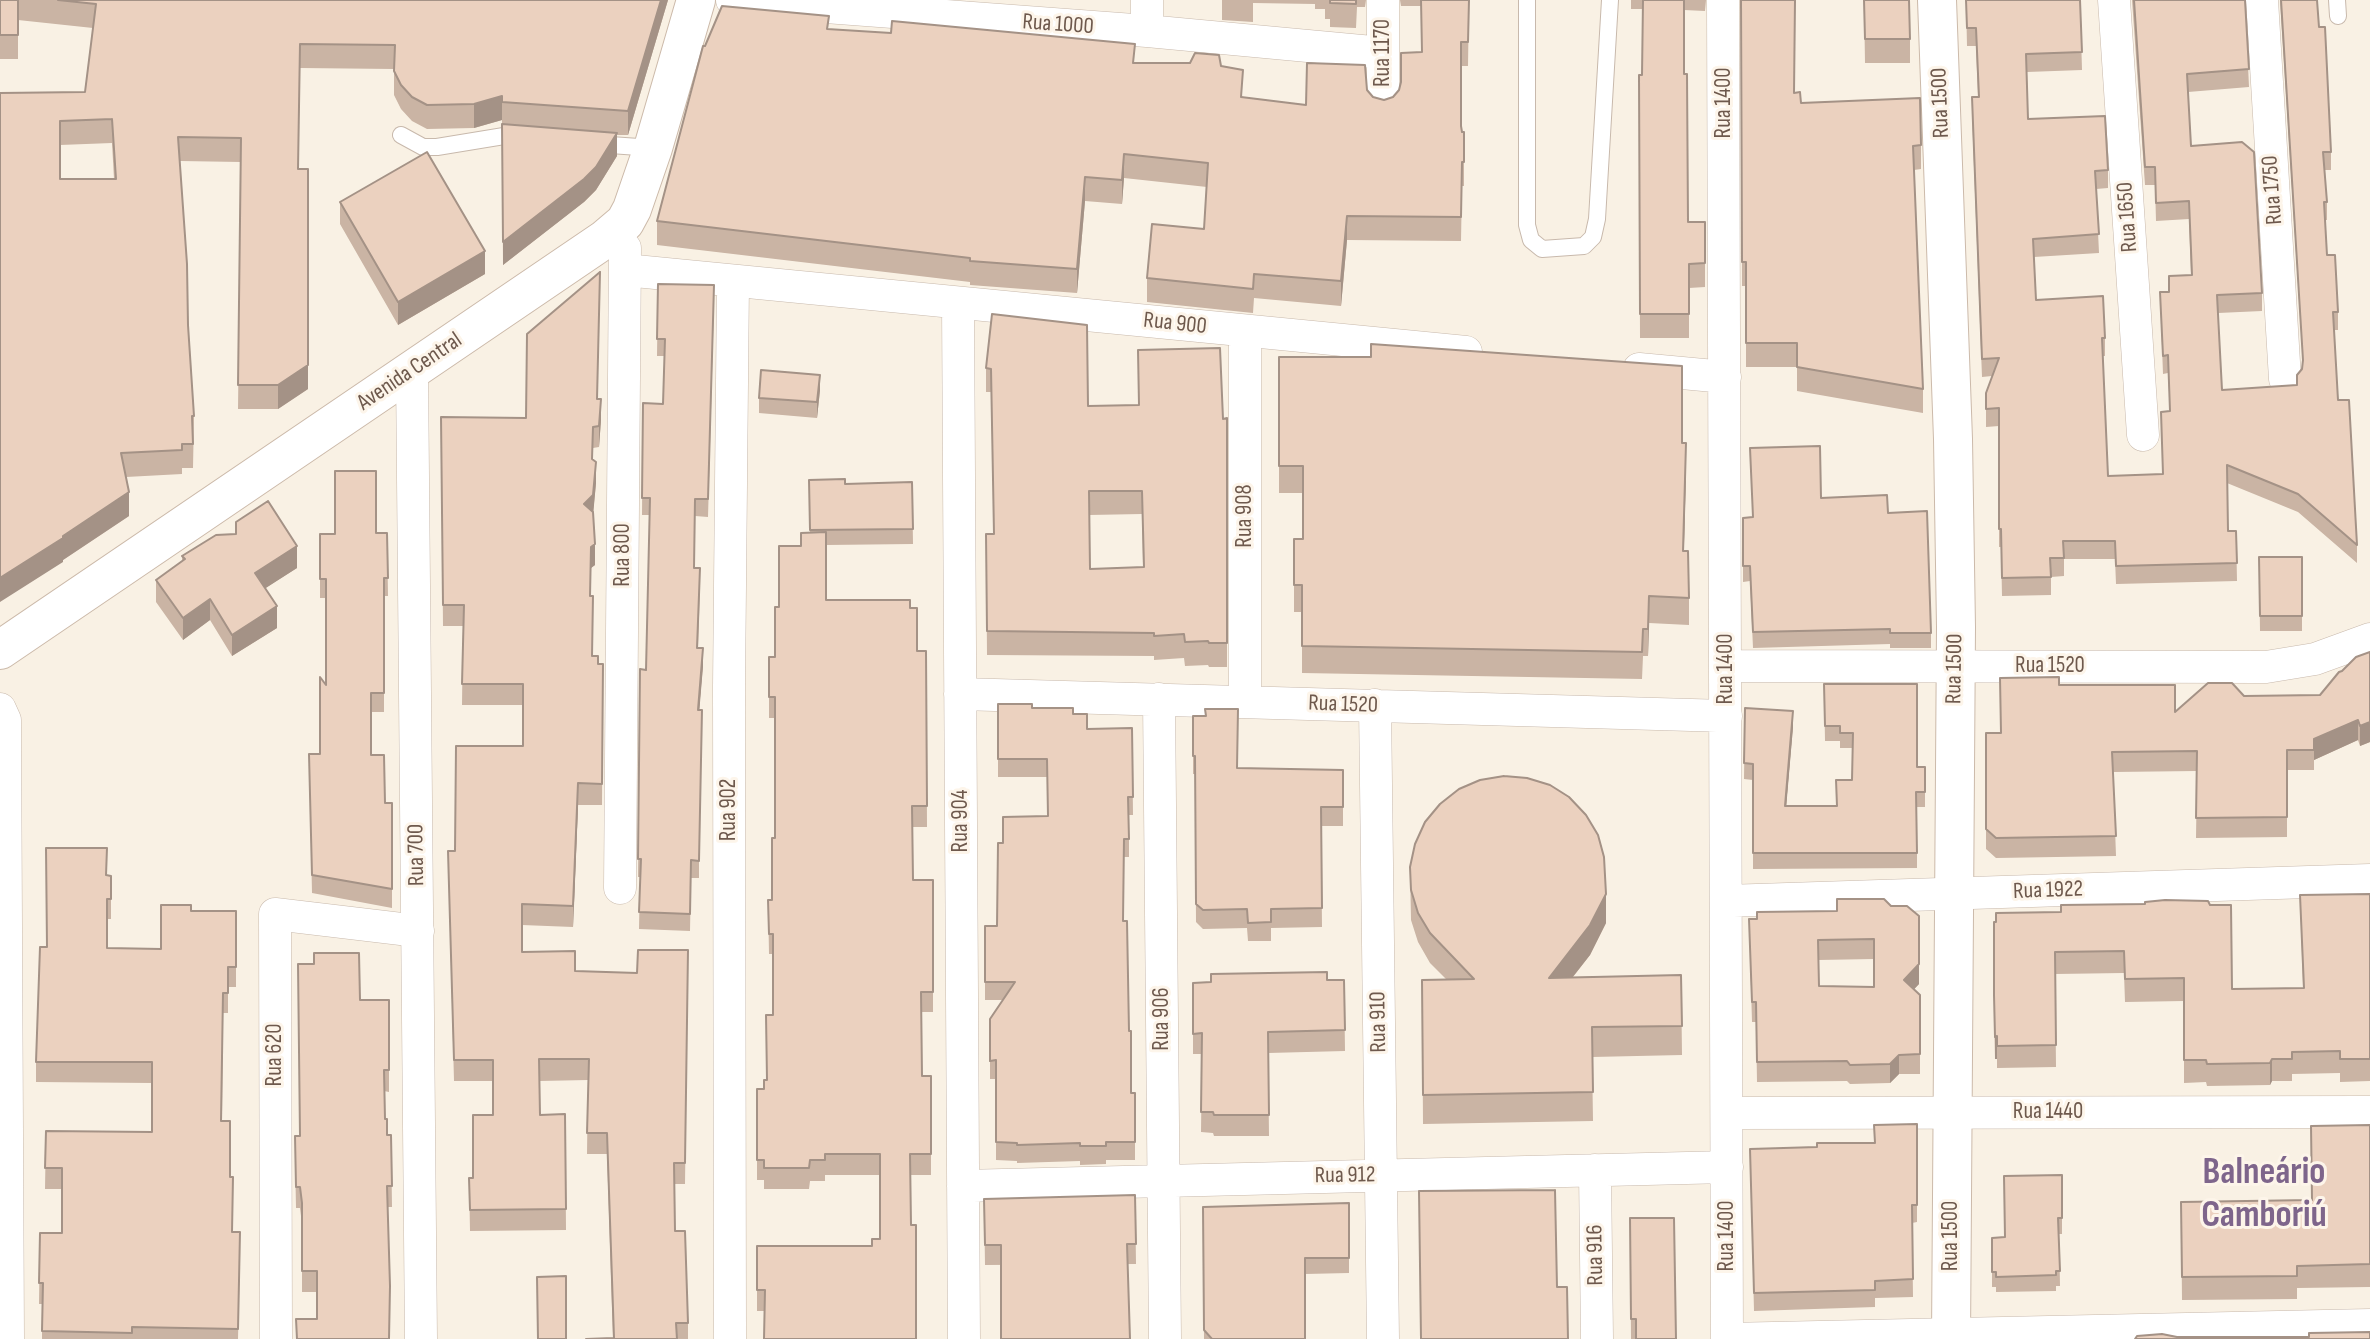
<!DOCTYPE html>
<html>
<head>
<meta charset="utf-8">
<style>
	body { margin:0 }
	canvas { display:block; background:#f9f1e4 }
</style>
</head>
<body>
<canvas width="2370" height="1339"></canvas>
<script>
const g = document.querySelector('canvas').getContext('2d');
g.lineJoin = 'round';
const shape = rows => new Path2D(rows.map(r => 'M' + r).join(''));
function trace(path, color, width, dash) { g.strokeStyle = color; g.lineWidth = width; g.lineCap = dash ? 'butt' : 'round'; g.setLineDash(dash || []); g.stroke(path); }
function fillPath(path, color) { g.fillStyle = color; g.fill(path, 'evenodd'); }
function write(font, color, halo, rows, align = 'center') {
  g.font = font + ' "Sofia Sans Condensed",sans-serif'; g.lineWidth = 6; g.setLineDash([]); g.textBaseline = 'middle'; g.strokeStyle = halo; g.fillStyle = color; for (const [text, x, y, turn = 0] of rows) {
    g.save(); g.translate(x, y); g.rotate((+turn || 0) * Math.PI / 180); g.textAlign = isNaN(turn) ? turn : align; if (halo) g.strokeText(text, 0, 0); g.fillText(text, 0, 0); g.restore();
  }
}
const lane = shape([
	[1527,0,1527,225,1531,240,1542,249,1584,246,1593,237,1597,219,1610,0],
	[2337,0,2338,16],
	[401,135,423,147,437,147,504,136,521,137],
	[596,144,653,148]
]);
const street = shape([
	[732,0,1147,31,1383,53],
	[1383,0,1383,106],
	[1723,0,1727,1339],
	[2114,0,2143,435],
	[2262,0,2285,379],
	[1147,31,1147,0],
	[625,270,1466,352],
	[958,303,964,1339],
	[1245,331,1245,702],
	[1639,369,1725,377],
	[412,370,421,1339],
	[1725,666,2266,667,2315,659,2370,639],
	[960,694,1726,716],
	[1159,699,1165,1339],
	[1375,705,1383,1339],
	[0,709,5,720,8,1339],
	[620,888,625,248],
	[1726,901,2370,880],
	[1727,1113,2370,1112],
	[1595,1170,1597,1339],
	[963,1186,1727,1167],
	[276,1339,275,914,418,931],
	[730,1339,729,687,733,281],
	[1727,1339,2370,1325]
]);
const secondary = shape([
	[1937,0,1953,439,1956,627,1951,1339],
	[0,650,605,239,625,222,632,209,653,148,696,0]
]);
trace(lane, '#c8b9ac', 18);
trace(street, '#c8b9ac', 33);
trace(secondary, '#ccbaaa', 40);
trace(lane, '#fff', 16);
trace(street, '#fff', 32);
trace(secondary, '#fff', 38);
fillPath(shape([
	[0,0,668,0,628,135,617,135,617,156,596,190,584,202,503,265,502,120,474,128,427,129,412,121,401,109,394,95,394,69,300,68,298,169,308,389,278,409,238,409,241,162,180,161,188,325,194,416,193,468,182,468,182,474,126,477,129,516,63,560,63,562,0,93,85,92,93,28,18,20,18,59,0,59],
	[112,143,114,179,60,179,60,145],
	[1222,0,1366,0,1365,7,1357,7,1356,28,1330,27,1330,19,1325,19,1325,9,1315,9,1315,4,1253,3,1253,22,1222,20],
	[1400,0,1469,0,1468,66,1461,66,1461,126,1462,132,1464,132,1464,186,1462,186,1461,241,1347,240,1341,306,1254,298,1253,313,1147,302,1147,278,1204,229,1207,187,1124,178,1122,204,1085,201,1077,293,970,285,970,282,657,245,657,221,829,29,1135,63,1221,66,1243,97,1306,105,1367,90,1373,97,1384,100,1393,97,1399,90,1422,52,1421,6,1401,6],
	[1631,0,1706,0,1705,11,1684,10,1684,74,1688,222,1705,222,1705,287,1689,288,1689,338,1640,338,1639,75,1642,75,1643,9,1631,9],
	[1741,0,1801,103,1921,145,1921,169,1914,170,1923,389,1923,413,1797,391,1797,367,1746,367,1746,286,1742,286],
	[1864,0,1910,39,1910,63,1865,63],
	[1966,0,2080,0,2082,70,2027,72,2028,119,2108,170,2108,188,2096,189,2099,253,2034,257,2036,300,2105,338,2105,356,2103,356,2108,476,2163,474,2161,412,2170,411,2168,373,2163,374,2160,292,2169,292,2169,276,2191,275,2189,219,2156,221,2155,185,2145,185,2132,0,2245,0,2249,87,2188,92,2191,146,2262,293,2262,311,2218,313,2222,390,2297,386,2297,375,2302,369,2303,364,2280,0,2317,0,2319,27,2331,152,2331,170,2324,170,2327,202,2327,220,2325,220,2327,255,2338,312,2338,330,2334,330,2338,400,2357,545,2357,563,2298,512,2227,483,2228,531,2236,531,2237,581,2116,584,2115,559,2064,559,2064,576,2051,577,2051,595,2002,596,2001,547,1999,547,1999,426,1986,427,1986,393,1992,376,1982,377,1972,115,1972,97,1978,97,1976,46,1967,46],
	[340,202,485,274,398,325,340,224],
	[658,284,714,303,708,517,695,516,694,568,700,586,698,648,703,666,699,710,699,878,691,878,690,931,639,929,640,877,638,877,640,669,646,670,650,515,642,515,643,403,663,404,665,356,657,356],
	[992,314,1088,406,1139,405,1138,350,1223,419,1227,418,1227,667,1209,667,1208,665,1185,666,1184,658,1154,660,1154,656,987,655,986,534,994,534,991,392,986,392,986,368],
	[1142,514,1143,567,1090,569,1089,515],
	[1279,357,1682,443,1686,470,1684,551,1689,598,1689,625,1649,623,1648,656,1643,656,1642,679,1302,673,1302,612,1294,612,1294,539,1303,539,1303,493,1279,493],
	[820,390,817,418,759,413,759,398],
	[598,399,601,420,599,447,593,448,593,460,596,483,593,513,595,565,591,568,590,596,592,656,598,664,603,664,602,805,578,805,573,927,522,925,522,952,575,971,637,973,688,950,685,1184,674,1184,675,1231,688,1323,688,1339,586,1339,613,1338,607,1154,587,1154,588,1080,539,1081,540,1115,565,1114,566,1230,470,1231,469,1178,473,1178,493,1115,493,1081,454,1081,448,851,455,851,523,746,523,705,462,705,463,626,443,626,441,417,526,418],
	[1750,448,1821,498,1888,513,1931,633,1931,648,1890,648,1890,644,1753,648,1750,581,1743,582,1743,518,1753,517],
	[809,480,845,484,912,482,913,544,826,545,826,600,910,608,917,651,926,651,927,827,912,827,913,880,933,880,933,1012,921,1012,922,1076,931,1076,931,1175,910,1175,911,1225,764,1311,757,1311,757,1246,872,1246,880,1239,880,1175,825,1175,825,1181,810,1181,809,1189,764,1189,764,1180,757,1180,757,1089,764,1089,767,1080,773,1015,773,954,769,954,768,900,772,900,775,838,775,718,769,718,769,657,775,657,779,607,801,546,810,533],
	[387,533,388,596,384,596,384,712,371,712,371,755,385,803,392,803,392,908,312,893,309,754,320,754,326,685,326,598,320,598,320,534],
	[182,556,297,568,265,588,277,628,232,656,210,620,183,640,156,602,156,580,182,561],
	[2259,557,2302,557,2302,631,2260,631],
	[2370,652,2370,742,2360,746,2358,740,2314,760,2314,770,2287,770,2287,837,2196,838,2197,771,2113,772,2116,856,1996,858,1986,849,1986,733,2001,733,2059,685,2175,712,2244,696,2320,695,2342,671],
	[1824,684,1917,767,1925,767,1925,807,1917,807,1917,868,1753,869,1753,780,1744,779,1745,708,1793,727,1786,806,1837,806,1852,780,1853,748,1840,748,1840,741,1825,741],
	[998,704,1073,714,1087,729,1132,728,1133,815,1129,815,1129,857,1124,857,1123,921,1131,1093,1135,1093,1135,1160,1106,1160,1106,1164,1080,1165,1080,1161,1017,1163,1017,1161,996,1160,996,1079,990,1079,990,1019,1003,1000,985,1000,985,926,997,926,1003,843,1048,816,1047,777,998,777],
	[1193,716,1237,768,1343,770,1343,826,1321,826,1322,927,1271,928,1271,941,1248,941,1247,928,1203,929,1196,922,1195,774,1193,774],
	[1410,867,1606,923,1590,955,1573,977,1681,975,1682,1055,1592,1057,1593,1121,1423,1124,1422,980,1446,979,1430,963,1418,942,1411,920],
	[107,875,111,876,111,919,107,919,107,948,161,949,191,911,236,911,236,987,228,987,228,1013,223,1013,222,1121,230,1177,232,1232,240,1253,238,1339,42,1339,42,1304,39,1304,40,1233,62,1233,62,1189,45,1189,46,1131,152,1132,152,1083,36,1082,36,1062,47,947],
	[2370,894,2370,1081,2340,1082,2340,1073,2292,1074,2292,1081,2272,1081,2270,1085,2207,1086,2206,1082,2184,1083,2184,1001,2125,1002,2124,973,2055,974,2056,1067,1997,1068,1997,1059,1995,1059,1994,1017,2061,912,2232,989,2303,988,2300,895],
	[1891,906,1919,984,1913,990,1920,995,1920,1074,1899,1074,1890,1083,1850,1084,1847,1081,1757,1082,1756,1022,1752,1022,1749,919,1757,919],
	[1874,959,1874,987,1819,986,1818,960],
	[1211,974,1327,980,1344,980,1345,1051,1268,1053,1269,1136,1214,1136,1213,1133,1201,1132,1202,1054,1193,1054,1193,983,1211,982],
	[360,1000,389,1000,389,1092,384,1091,385,1119,387,1135,391,1135,392,1207,388,1207,317,1319,317,1292,302,1292,302,1224,300,1208,296,1208,295,1157,299,1136],
	[1917,1124,1917,1222,1912,1223,1913,1297,1875,1298,1875,1307,1754,1311,1750,1149,1817,1147,1874,1143],
	[2370,1125,2370,1287,2297,1288,2297,1299,2182,1300,2181,1202,2312,1200],
	[2062,1175,2062,1234,2059,1234,2060,1286,2056,1286,2056,1291,1996,1292,1996,1287,1992,1287,1992,1238,2005,1237],
	[1135,1195,1136,1264,985,1265,984,1199],
	[1349,1203,1349,1273,1305,1274,1305,1339,1204,1339,1203,1207],
	[1630,1218,1674,1218,1636,1339,1631,1339]
]), '#cab4a4');
fillPath(shape([
	[661,0,668,0,628,135,628,111],
	[502,96,502,120,474,128,474,104],
	[617,133,617,156,596,190,584,202,503,265,503,242],
	[1124,154,1124,178,1122,204,1122,180],
	[1085,177,1085,201,1077,293,1077,269],
	[1347,216,1347,240,1341,306,1341,281],
	[485,251,485,274,398,325,398,302],
	[308,365,308,389,278,409,278,385],
	[820,375,820,390,817,418,817,402],
	[601,399,601,420,599,447,599,426],
	[1686,443,1686,470,1683,578,1683,551],
	[596,462,596,483,593,516,584,504],
	[129,492,129,516,63,560,63,562,0,602,0,578],
	[595,544,595,565,591,568,591,547],
	[297,546,297,568,255,595,255,573],
	[1649,596,1649,623,1648,656,1648,629],
	[210,599,210,620,183,640,183,618],
	[277,606,277,628,232,656,232,635],
	[703,648,703,666,698,727,698,710],
	[1793,711,1793,727,1785,821,1785,806],
	[2358,720,2358,740,2314,760,2314,739],
	[2370,722,2370,742,2360,746,2360,726],
	[578,783,578,805,573,927,573,906],
	[1606,894,1606,923,1590,955,1549,1007,1549,978],
	[1919,964,1919,984,1904,1000,1904,980],
	[1997,1036,1997,1059,1995,1059,1995,1037],
	[1899,1055,1899,1074,1890,1083,1890,1064],
	[2272,1059,2272,1081,2270,1085,2270,1063]
]), '#a49286');
const building = shape([
	[0,0,18,0,18,35,0,35,0,0],
	[58,0,661,0,628,111,502,102,502,96,474,104,427,105,412,97,401,85,394,71,395,45,300,44,298,169,308,169,308,365,278,385,238,385,241,138,178,137,187,264,188,325,194,416,192,416,193,444,182,444,182,450,121,453,129,492,63,536,63,538,0,578,0,93,85,92,96,4,58,0],
	[112,119,116,179,60,179,60,121,112,119],
	[1330,0,1356,0,1356,4,1330,3,1330,0],
	[1421,0,1469,0,1468,42,1461,42,1461,126,1462,132,1464,132,1464,162,1462,162,1461,217,1347,216,1341,281,1254,274,1253,289,1147,278,1152,224,1204,229,1208,163,1124,154,1122,180,1085,177,1077,269,970,261,970,258,657,221,703,46,705,46,722,6,829,16,827,29,891,33,892,21,1135,44,1133,63,1190,63,1195,53,1219,55,1221,66,1243,70,1241,97,1306,105,1307,63,1365,65,1367,90,1373,97,1384,100,1393,97,1399,90,1401,82,1401,53,1422,52,1421,0],
	[1643,0,1684,0,1684,74,1687,74,1688,222,1705,222,1705,263,1689,264,1689,314,1640,314,1639,75,1642,75,1643,0],
	[1741,0,1795,0,1794,93,1800,92,1801,103,1920,98,1921,145,1913,146,1923,389,1797,367,1797,343,1746,343,1746,262,1742,262,1741,0],
	[1864,0,1909,0,1910,39,1865,39,1864,0],
	[1966,0,2080,0,2082,52,2026,54,2028,119,2105,116,2108,170,2095,171,2099,234,2033,239,2036,300,2103,296,2105,338,2102,338,2108,476,2163,474,2161,412,2170,411,2168,355,2163,356,2160,292,2169,292,2169,276,2192,275,2189,201,2156,203,2155,167,2145,167,2134,0,2245,0,2249,69,2187,74,2191,146,2242,142,2254,152,2262,293,2217,295,2222,390,2297,385,2297,375,2302,369,2303,360,2281,0,2317,0,2319,27,2325,27,2331,152,2323,152,2327,202,2324,202,2327,255,2335,255,2338,312,2333,312,2338,400,2349,400,2357,545,2298,494,2227,465,2228,531,2236,531,2237,563,2116,566,2115,541,2063,541,2064,558,2050,558,2051,577,2002,578,2001,529,1999,529,1999,408,1986,409,1986,393,1999,358,1982,359,1972,97,1979,97,1976,28,1967,28,1966,0],
	[502,124,617,133,596,167,584,179,503,242,502,124],
	[427,152,485,251,398,302,340,202,427,152],
	[600,272,597,399,601,399,599,426,593,427,592,459,596,462,593,495,584,504,593,512,595,544,591,547,590,596,593,596,592,656,598,656,598,664,603,664,602,784,578,783,573,906,522,904,522,952,575,951,575,971,637,973,638,950,688,950,685,1163,674,1163,675,1231,685,1231,688,1323,676,1323,677,1339,586,1339,614,1338,607,1133,587,1133,589,1059,539,1059,540,1115,565,1114,566,1209,470,1210,469,1178,473,1178,473,1115,493,1115,493,1060,454,1060,448,851,455,851,456,746,523,746,523,684,462,684,464,605,443,605,441,417,526,418,527,334,600,272],
	[658,284,714,285,708,499,695,499,694,568,700,568,697,648,703,648,698,710,702,710,699,861,691,860,690,914,639,912,641,859,638,859,640,669,646,670,650,498,642,498,643,403,663,404,665,339,657,339,658,284],
	[992,314,1087,325,1088,406,1139,405,1138,350,1220,348,1223,419,1227,418,1227,643,1209,643,1208,641,1185,642,1184,634,1154,636,1154,633,987,631,986,534,994,534,991,369,986,368,992,314],
	[1089,491,1142,491,1144,567,1090,569,1089,491],
	[1371,344,1682,366,1682,443,1686,443,1683,551,1688,551,1689,598,1649,596,1648,629,1643,629,1642,652,1302,646,1302,585,1294,585,1294,539,1303,539,1303,466,1279,466,1279,357,1371,357,1371,344],
	[761,370,820,375,817,402,759,398,761,370],
	[1820,446,1821,498,1887,495,1888,513,1927,511,1931,633,1890,633,1890,629,1753,632,1750,566,1743,566,1743,518,1753,517,1750,448,1820,446],
	[335,471,376,471,376,533,387,533,388,578,384,578,384,693,371,693,371,755,384,755,385,803,392,803,392,889,312,875,309,754,320,754,320,677,326,685,326,579,320,579,320,534,335,534,335,471],
	[845,479,845,484,912,482,913,529,810,530,809,480,845,479],
	[268,501,297,546,255,573,277,606,232,635,210,599,183,618,156,580,185,559,182,556,216,535,236,534,236,522,268,501],
	[826,532,826,600,910,600,910,608,917,608,917,651,926,651,927,806,912,806,913,880,933,880,933,992,921,992,922,1076,931,1076,931,1154,910,1154,911,1225,916,1225,916,1339,764,1339,765,1290,757,1290,757,1246,872,1246,872,1239,880,1239,880,1154,825,1154,825,1160,810,1160,809,1168,764,1168,764,1160,757,1160,757,1089,764,1089,764,1080,767,1080,766,1015,773,1015,773,934,769,934,768,900,772,900,772,838,775,838,775,697,769,697,769,657,775,657,775,607,779,607,779,546,801,546,801,533,826,532],
	[2259,557,2302,557,2302,616,2260,616,2259,557],
	[2370,652,2370,722,2360,726,2358,720,2314,739,2314,750,2287,750,2287,817,2196,818,2197,751,2112,752,2116,836,1996,838,1986,829,1986,733,2001,733,2000,678,2059,677,2059,685,2175,685,2175,712,2208,683,2232,683,2244,696,2320,695,2339,672,2342,671,2356,657,2370,652],
	[1824,684,1917,684,1917,767,1925,767,1925,792,1916,792,1917,853,1753,853,1753,764,1744,763,1745,708,1793,711,1785,806,1837,806,1836,780,1852,780,1853,733,1840,733,1840,726,1825,726,1824,684],
	[998,704,1032,704,1032,708,1073,708,1073,714,1087,714,1087,729,1132,728,1133,797,1128,797,1129,839,1124,839,1123,921,1127,921,1129,1031,1131,1031,1131,1093,1135,1093,1135,1142,1106,1142,1106,1146,1080,1146,1080,1143,1017,1145,1017,1143,996,1142,996,1060,990,1061,990,1019,1015,982,985,982,985,926,997,926,998,843,1003,843,1003,817,1048,816,1047,759,998,759,998,704],
	[1205,709,1238,709,1237,768,1343,770,1343,807,1321,807,1322,908,1271,909,1271,922,1248,923,1247,909,1203,910,1196,904,1195,756,1193,756,1193,716,1206,716,1205,709],
	[1504,776,1527,778,1550,785,1569,797,1586,815,1598,835,1604,857,1606,894,1590,925,1549,978,1681,975,1682,1026,1592,1027,1593,1092,1423,1095,1422,980,1474,979,1430,933,1418,913,1411,890,1410,867,1415,844,1425,822,1440,804,1459,789,1480,780,1504,776],
	[46,848,107,848,106,875,111,876,111,899,107,899,107,948,161,949,161,905,191,905,191,911,236,911,236,967,228,967,228,993,223,993,221,1121,230,1121,230,1177,233,1177,232,1232,240,1232,238,1329,132,1327,132,1333,42,1331,43,1283,39,1283,40,1233,62,1233,62,1168,45,1168,46,1131,152,1132,152,1062,36,1062,40,947,47,947,46,848],
	[2370,894,2370,1059,2340,1059,2340,1051,2292,1052,2292,1059,2272,1059,2270,1063,2207,1064,2206,1060,2184,1060,2184,978,2125,979,2124,951,2055,952,2056,1045,1997,1046,1997,1036,1995,1037,1994,995,1994,922,1996,922,1996,913,2061,912,2061,905,2145,904,2145,902,2165,900,2208,901,2210,905,2231,905,2232,989,2304,988,2300,895,2370,894],
	[1837,899,1884,899,1891,906,1907,906,1919,916,1919,964,1904,980,1920,995,1920,1054,1899,1055,1890,1064,1850,1065,1847,1061,1757,1062,1756,1002,1752,1002,1749,919,1757,919,1757,912,1837,911,1837,899],
	[1874,939,1874,987,1819,986,1818,940,1874,939],
	[314,953,359,953,360,1000,389,1000,389,1070,384,1070,385,1119,387,1119,387,1135,391,1135,392,1186,387,1186,390,1286,389,1339,297,1339,296,1319,317,1319,317,1271,302,1271,302,1203,300,1187,296,1187,295,1136,300,1136,298,964,314,964,314,953],
	[1327,972,1327,980,1344,980,1345,1030,1268,1032,1269,1115,1214,1115,1213,1112,1201,1112,1202,1033,1193,1034,1193,983,1211,982,1211,974,1327,972],
	[1917,1124,1917,1205,1912,1205,1913,1279,1875,1281,1875,1290,1754,1293,1750,1149,1817,1147,1817,1143,1875,1143,1874,1125,1917,1124],
	[2370,1125,2370,1264,2297,1266,2297,1276,2182,1277,2181,1202,2312,1200,2311,1126,2370,1125],
	[2062,1175,2062,1218,2058,1218,2060,1271,2056,1271,2056,1275,1996,1277,1996,1272,1992,1272,1992,1238,2005,1237,2004,1176,2062,1175],
	[1555,1190,1557,1287,1567,1287,1568,1339,1421,1339,1419,1191,1555,1190],
	[1135,1195,1136,1244,1127,1244,1130,1339,1001,1339,1001,1245,985,1245,984,1199,1135,1195],
	[1349,1203,1349,1258,1305,1258,1305,1339,1212,1339,1204,1330,1203,1207,1349,1203],
	[1630,1218,1674,1218,1676,1339,1636,1339,1636,1319,1631,1319,1630,1218],
	[566,1276,566,1339,538,1339,537,1277,566,1276],
	[2370,1332,2370,1339,2135,1339,2137,1336,2162,1334,2177,1337,2309,1337,2309,1333,2370,1332]
]);
fillPath(building, '#ebd1bf');
trace(building, '#a49286', 2);
write('23px', '#6e594d', '#fdf5ea', [
	["Rua 1000",1058,25,4],
	["Rua 1170",1383,53,-90],
	["Rua 1400",1724,103,-90],
	["Rua 1500",1941,103,-92],
	["Rua 1750",2273,190,-94],
	["Rua 1650",2128,217,-94],
	["Rua 900",1175,324,6],
	["Avenida Central",410,372,-34],
	["Rua 908",1245,516,-90],
	["Rua 800",623,555,-90],
	["Rua 1520",2050,666],
	["Rua 1400",1726,669,-90],
	["Rua 1500",1955,669,-89],
	["Rua 1520",1343,705,2],
	["Rua 902",729,810,-90],
	["Rua 904",961,821,-90],
	["Rua 700",417,855,-91],
	["Rua 1922",2048,891,-2],
	["Rua 906",1162,1019,-90],
	["Rua 910",1379,1022,-91],
	["Rua 620",275,1055,-90],
	["Rua 1440",2048,1112],
	["Rua 912",1345,1176,-1],
	["Rua 1400",1727,1236,-90],
	["Rua 1500",1951,1236,-90],
	["Rua 916",1596,1255,-91]
]);
write('bold 37px', '#7e658b', '#fdf5ea', [
	["Balneário",2264,1174],
	["Camboriú",2264,1217]
]);
</script>
</body>
</html>
